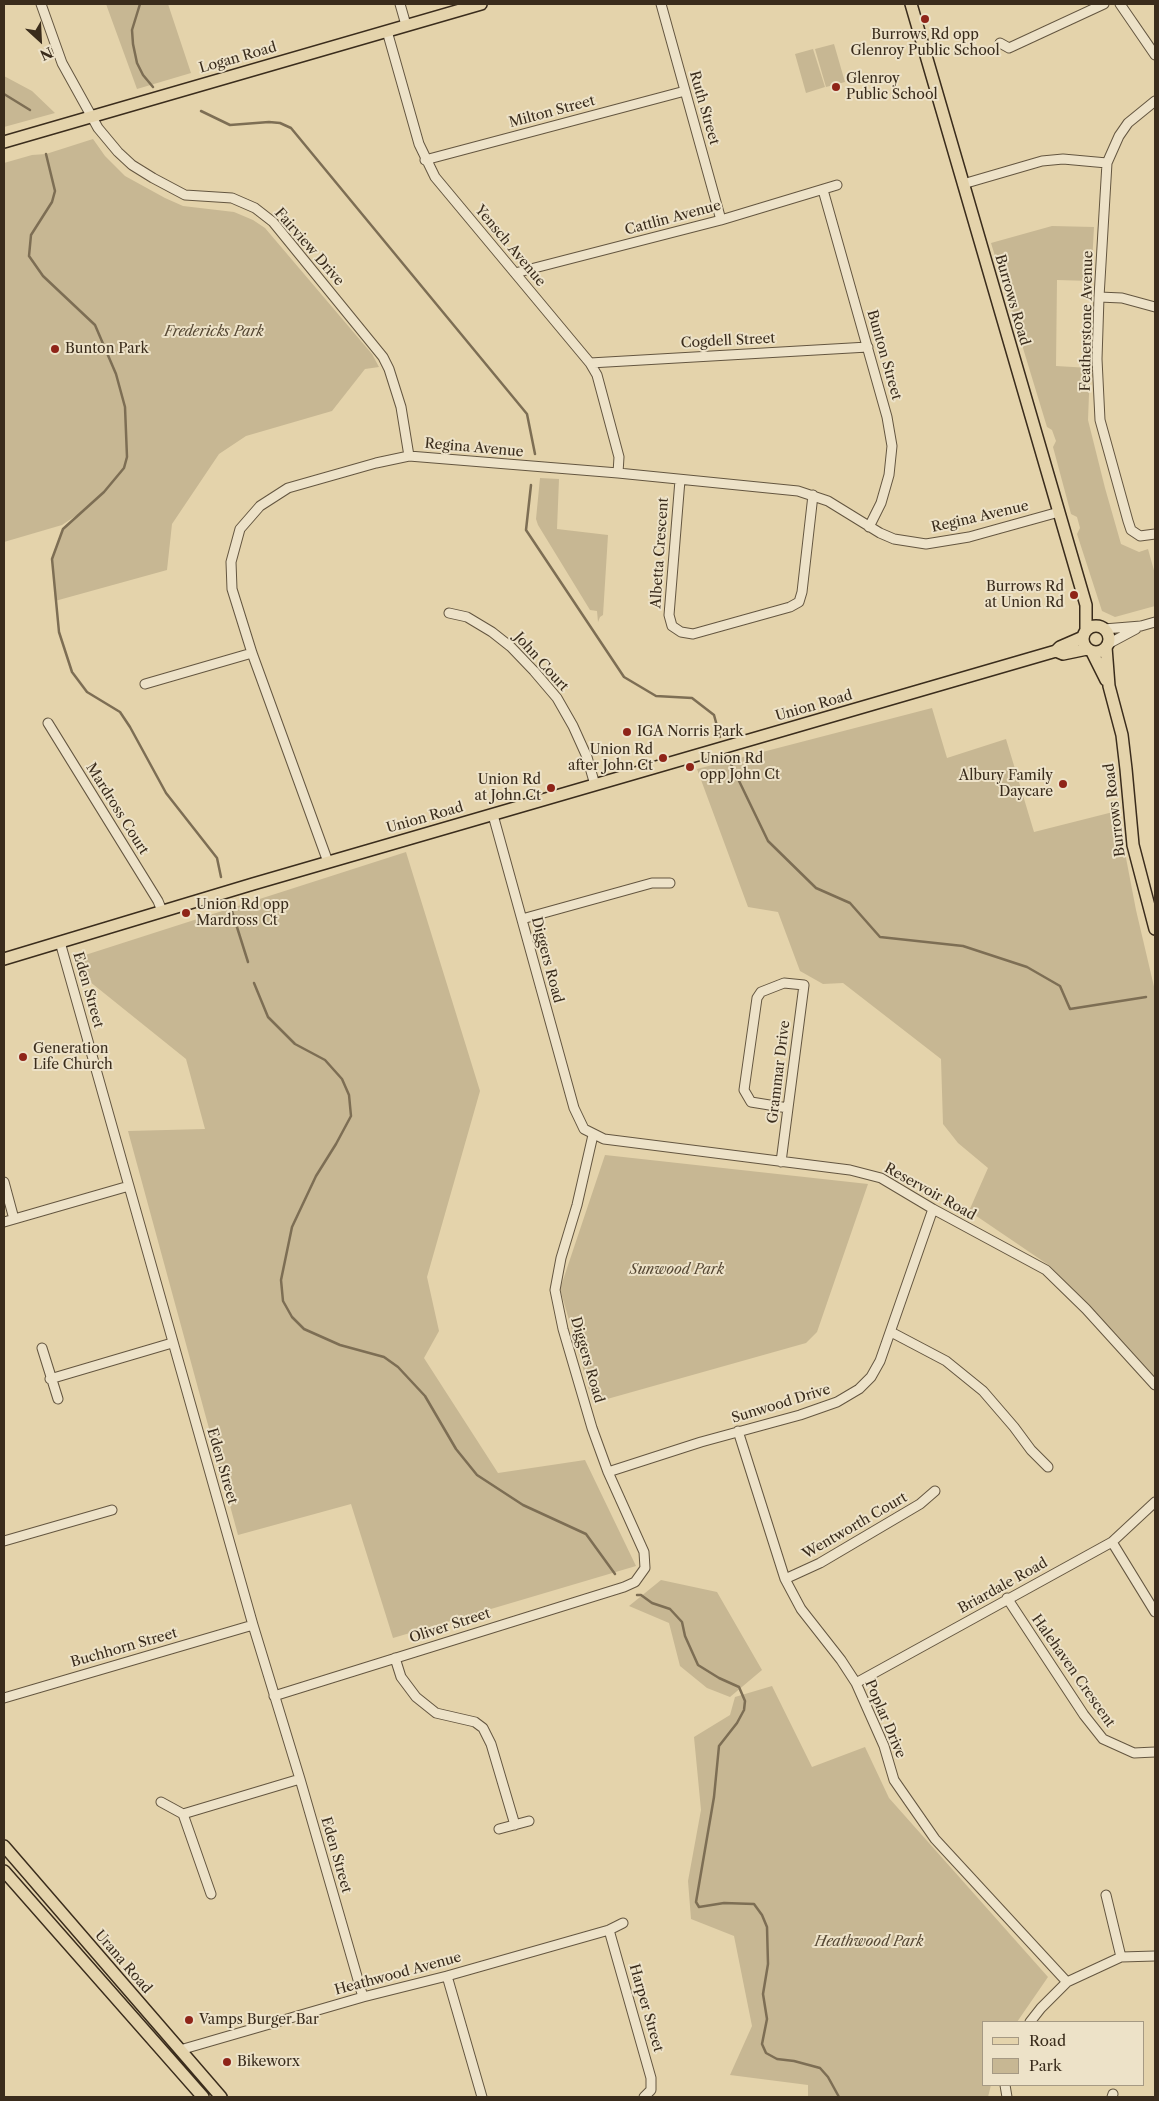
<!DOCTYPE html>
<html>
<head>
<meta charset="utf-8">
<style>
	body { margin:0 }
	#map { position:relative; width:1159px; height:2101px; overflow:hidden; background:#e4d3ab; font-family:"Libre Caslon Text",serif }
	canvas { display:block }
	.frame { position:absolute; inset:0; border:5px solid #3a2c1c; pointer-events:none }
	.legend { position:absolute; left:982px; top:2021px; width:162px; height:65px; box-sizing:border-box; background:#ede2c8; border:1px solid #a59983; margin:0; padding:6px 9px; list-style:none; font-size:15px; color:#3a2c1c }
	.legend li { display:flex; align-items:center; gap:10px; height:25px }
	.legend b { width:25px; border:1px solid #a59983 }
	.north { position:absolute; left:15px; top:15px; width:50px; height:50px; -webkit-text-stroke:4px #ede2c8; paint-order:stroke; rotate:155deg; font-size:14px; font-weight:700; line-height:20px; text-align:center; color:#3a2c1c }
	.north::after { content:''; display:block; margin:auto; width:18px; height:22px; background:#3a2c1c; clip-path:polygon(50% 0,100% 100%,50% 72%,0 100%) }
</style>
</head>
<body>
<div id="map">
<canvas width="1159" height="2101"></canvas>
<div class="frame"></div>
<ul class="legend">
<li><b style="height:6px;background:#e4d3ab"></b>Road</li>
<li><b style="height:14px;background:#c7b793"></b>Park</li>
</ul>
<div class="north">N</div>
</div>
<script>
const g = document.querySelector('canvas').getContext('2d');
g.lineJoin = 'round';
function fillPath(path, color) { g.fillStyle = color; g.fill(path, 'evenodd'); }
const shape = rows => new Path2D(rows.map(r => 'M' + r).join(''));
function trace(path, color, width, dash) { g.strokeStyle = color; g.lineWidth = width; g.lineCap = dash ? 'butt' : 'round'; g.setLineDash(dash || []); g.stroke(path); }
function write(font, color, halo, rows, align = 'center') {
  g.font = font + ' "Libre Caslon Text",serif'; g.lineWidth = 4; g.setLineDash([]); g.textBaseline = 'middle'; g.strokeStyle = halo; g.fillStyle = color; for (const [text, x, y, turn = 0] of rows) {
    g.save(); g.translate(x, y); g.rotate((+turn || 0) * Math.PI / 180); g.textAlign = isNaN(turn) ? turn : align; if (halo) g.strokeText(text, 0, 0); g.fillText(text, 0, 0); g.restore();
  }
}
fillPath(shape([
	[106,4,168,4,191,73,137,89],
	[834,44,845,82,826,87,815,49],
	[813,49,825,87,806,93,795,54],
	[4,76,32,91,55,113,4,127],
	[93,139,105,156,125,176,165,198,183,206,234,212,253,220,265,228,372,354,379,367,365,369,332,411,246,436,219,454,172,524,167,570,55,601,52,559,63,529,77,515,62,525,4,542,4,163,32,155,46,154],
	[1052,226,1094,227,1091,281,1057,280,1056,366,1090,368,1088,420,1105,488,1121,544,1139,552,1148,549,1155,574,1155,606,1115,617,1102,611,1077,534,1080,528,1077,517,1071,514,1053,447,1056,441,1052,430,1047,427,991,243],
	[540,478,559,479,557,529,608,535,603,615,600,617,598,622,597,611,590,610,538,525,536,519],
	[932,708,947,758,1006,739,1034,832,1117,811,1136,910,1155,991,1155,1379,1082,1298,1050,1266,969,1211,988,1168,958,1143,943,1124,941,1059,843,983,823,984,800,971,778,912,748,907,697,769],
	[406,852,480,1091,427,1277,439,1331,424,1358,498,1473,585,1460,636,1566,393,1638,351,1504,238,1535,128,1131,205,1129,186,1059,84,977,79,957],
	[605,1155,868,1184,817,1332,806,1343,593,1403,560,1289],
	[661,1580,717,1592,762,1670,730,1697,707,1688,680,1666,669,1623,629,1606],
	[772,1686,812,1767,865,1747,889,1798,1048,1977,1017,2022,983,2022,983,2085,991,2085,988,2097,808,2097,808,2085,730,2075,752,2026,734,1936,691,1919,688,1881,701,1810,694,1737,730,1715,735,1697]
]), '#c7b793');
trace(shape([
	[140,4,132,30,133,44,137,63,143,75,153,87],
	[4,94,30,110],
	[201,111,230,125,269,122,280,123,291,128,527,414,535,454],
	[46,154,55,191,52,202,31,235,29,256,43,276,95,325,116,374,125,407,127,457,124,468,104,492,63,529,52,559,59,632,72,672,87,692,120,712,130,727,166,793,217,858,221,877],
	[531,485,526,530,624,677,656,696,692,698,714,715,720,737],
	[727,756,768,841,816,888,850,903,880,937,963,946,1027,967,1060,986,1070,1009,1146,997],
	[230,905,248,962],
	[254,983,268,1017,295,1044,325,1060,342,1079,349,1095,351,1116,336,1144,316,1176,292,1227,281,1280,283,1301,292,1317,304,1329,340,1345,384,1357,398,1367,425,1396,456,1449,477,1475,523,1505,586,1534,615,1574],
	[637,1595,641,1595,652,1603,670,1609,682,1622,685,1636,698,1665,719,1678,739,1687,745,1701,744,1710,737,1723,719,1746,714,1797,696,1902,699,1907,724,1903,754,1904,762,1915,767,1927,768,1964,763,1994,767,2019,762,2044,766,2053,777,2059,794,2061,820,2068,828,2077,839,2097]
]), '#7d6e54', 2.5);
const minor = shape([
	[41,4,62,63,98,128,118,152,132,165,153,178,185,195,232,198,255,208,273,222,383,357,389,369,401,407,409,456],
	[400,4,406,25],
	[661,4,721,220],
	[1120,4,1155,55],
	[387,31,419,144,435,177,590,363,597,375,619,457,618,473],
	[1000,43,1009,48],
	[1009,48,1104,4],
	[1155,101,1128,123,1119,136,1107,163,1099,297,1097,359,1100,420,1128,521,1131,530,1140,536,1155,534],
	[425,160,685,91],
	[963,184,1042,161,1063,159,1107,163],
	[823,190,887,417,892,446,889,475,881,503,869,527],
	[515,273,721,220,837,185],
	[1099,297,1122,298,1155,307],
	[590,363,868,347],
	[680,480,669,615,672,626,681,632,693,634,790,607,799,602,802,592,813,495],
	[449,613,467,617,492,632,511,647,534,671,557,698,573,726,587,757,595,785],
	[1104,629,1141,626,1155,622],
	[1108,644,1136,629],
	[145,684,252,653],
	[48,723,158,901,162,911],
	[493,815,574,1108,584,1129,604,1139,850,1170,881,1178,933,1209,1046,1270,1086,1309,1155,1385],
	[328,862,252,653,232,589,231,562,240,529,260,506,288,488,376,463,409,456,618,473,798,491,828,501,880,533,894,539,926,544,969,537,1059,512],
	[522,919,652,883,670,883],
	[60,942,253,1625,300,1779,363,1997],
	[781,1162,804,985,784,983,761,992,757,998,744,1090,751,1102,788,1108],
	[4,1182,14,1219],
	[4,1222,129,1186],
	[891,1332,946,1361,983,1391,1014,1427,1031,1450,1048,1467],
	[42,1348,58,1399],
	[50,1379,172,1343],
	[738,1431,785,1579,801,1609,841,1660,856,1683,884,1746,894,1780,935,1839,1067,1982],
	[608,1472,701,1442,800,1415,837,1402,859,1389,871,1377,880,1361,933,1209],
	[4,1541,112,1510],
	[1112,1542,1155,1612],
	[785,1579,820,1563,920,1504,935,1491],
	[1007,1598,1084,1715,1103,1739,1134,1753,1155,1752],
	[395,1658,401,1677,416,1697,436,1713,475,1722,483,1728,491,1744,515,1825],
	[856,1683,1112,1542,1155,1502],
	[274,1696,624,1587,635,1582,645,1568,644,1552,608,1472,592,1428,563,1329,555,1290,561,1258,577,1205,593,1135],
	[4,1698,253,1625],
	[161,1802,183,1814,300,1779],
	[183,1814,211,1894],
	[499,1829,529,1821],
	[1106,1895,1121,1957],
	[609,1930,651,2078,651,2090,644,2097],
	[447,1976,482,2097],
	[1030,2022,1041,2008,1067,1982,1121,1957,1155,1956],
	[180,2050,363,1997,447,1976,609,1930,623,1923],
	[1005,2085,1007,2097],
	[1112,2097,1113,2094]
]);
const major = shape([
	[911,4,1086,605,1086,631],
	[4,142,481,4],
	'1083 639a13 13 0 1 1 26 0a13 13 0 1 1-26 0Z',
	[1106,647,1109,686,1122,735,1126,769,1133,845,1155,929],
	[1056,651,1063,654,1087,649],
	[1092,652,1106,680],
	[4,959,253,884,1056,651,1060,647,1083,637],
	[4,1846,221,2097],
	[4,1871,203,2097]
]);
trace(minor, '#645640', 11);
trace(major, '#3a2c1c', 14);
trace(minor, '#ede2c8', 9);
trace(major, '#e4d3ab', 11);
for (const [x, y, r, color] of [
	[925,19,5,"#8f2418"],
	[836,87,5,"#8f2418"],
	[55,349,5,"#8f2418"],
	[1074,595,5,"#8f2418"],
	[627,732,5,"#8f2418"],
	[663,758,5,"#8f2418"],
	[690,767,5,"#8f2418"],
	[1063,784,5,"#8f2418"],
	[551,788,5,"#8f2418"],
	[186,913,5,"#8f2418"],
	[23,1057,5,"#8f2418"],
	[189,2020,5,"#8f2418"],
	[227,2062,5,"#8f2418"]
]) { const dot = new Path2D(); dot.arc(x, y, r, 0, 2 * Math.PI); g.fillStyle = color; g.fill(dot); trace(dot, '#ede2c8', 2); }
write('14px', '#3a2c1c', '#ede2c8', [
	["Burrows Rd opp",925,35,"center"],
	["Glenroy Public School",925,51,"center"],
	["Glenroy",846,79],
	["Public School",846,95],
	["Bunton Park",65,349],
	["Burrows Rd",1064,587,"right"],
	["at Union Rd",1064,603,"right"],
	["IGA Norris Park",637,732],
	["Union Rd",653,750,"right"],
	["after John Ct",653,766,"right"],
	["Union Rd",700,759],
	["opp John Ct",700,775],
	["Albury Family",1053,776,"right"],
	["Daycare",1053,792,"right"],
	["Union Rd",541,780,"right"],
	["at John Ct",541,796,"right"],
	["Union Rd opp",196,905],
	["Mardross Ct",196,921],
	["Generation",33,1049],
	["Life Church",33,1065],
	["Vamps Burger Bar",199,2020],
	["Bikeworx",237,2062]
], 'left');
write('14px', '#3a2c1c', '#ede2c8', [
	["Logan Road",238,58,-16],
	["Ruth Street",704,108,74],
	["Milton Street",552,112,-15],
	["Cattlin Avenue",673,218,-15],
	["Yensch Avenue",510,246,50],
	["Fairview Drive",309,247,49],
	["Burrows Road",1012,300,74],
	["Featherstone Avenue",1087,321,-89],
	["Cogdell Street",728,341,-3],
	["Bunton Street",884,355,74],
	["Regina Avenue",474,448,5],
	["Regina Avenue",980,517,-13],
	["Albetta Crescent",660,553,-86],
	["John Court",541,662,48],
	["Union Road",814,706,-16],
	["Mardross Court",117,809,58],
	["Burrows Road",1115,810,-97],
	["Union Road",425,818,-16],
	["Diggers Road",547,960,75],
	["Eden Street",88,990,74],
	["Grammar Drive",779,1072,-83],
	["Reservoir Road",930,1192,29],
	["Diggers Road",587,1360,74],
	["Sunwood Drive",781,1404,-17],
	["Eden Street",222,1466,74],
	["Wentworth Court",855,1526,-30],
	["Briardale Road",1003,1586,-29],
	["Oliver Street",450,1626,-18],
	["Buchhorn Street",124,1648,-16],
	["Halehaven Crescent",1073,1671,55],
	["Poplar Drive",885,1719,67],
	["Eden Street",336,1855,74],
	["Urana Road",123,1962,49],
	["Heathwood Avenue",398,1974,-15],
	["Harper Street",646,2008,74]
]);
write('italic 14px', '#564834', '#ede2c8', [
	["Fredericks Park",214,332],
	["Sunwood Park",677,1270],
	["Heathwood Park",869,1942]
]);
</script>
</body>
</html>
